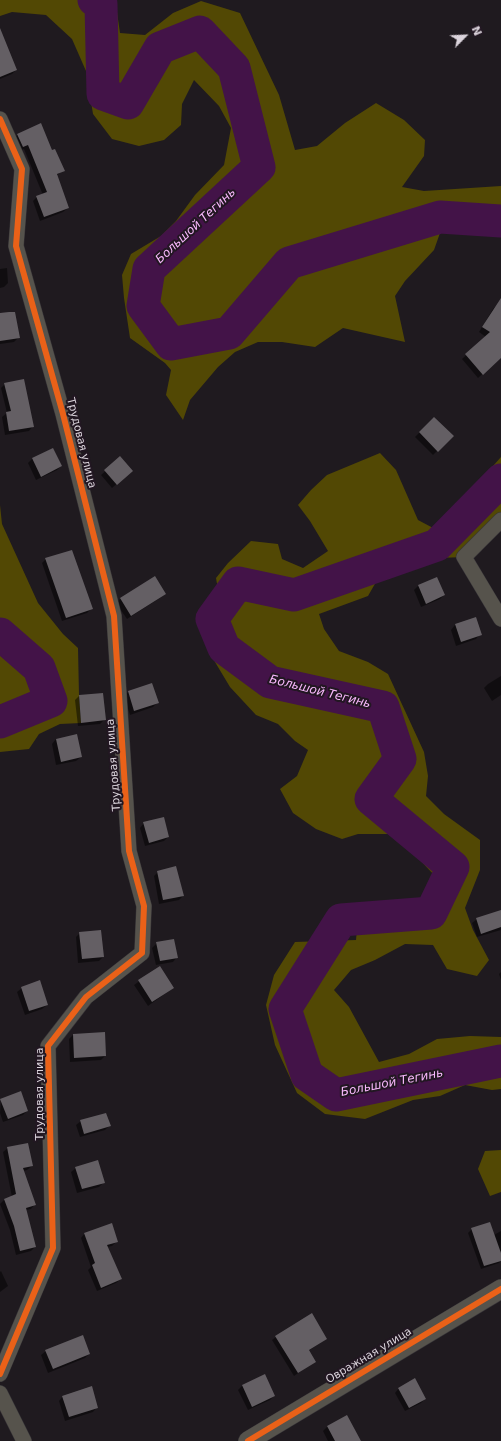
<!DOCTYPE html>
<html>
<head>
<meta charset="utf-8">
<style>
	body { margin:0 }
	#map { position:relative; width:501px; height:1441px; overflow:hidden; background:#1f1a1f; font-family:"DejaVu Sans",sans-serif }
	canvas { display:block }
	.north { position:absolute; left:445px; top:16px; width:40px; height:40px; -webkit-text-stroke:3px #221722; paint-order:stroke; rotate:66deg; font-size:11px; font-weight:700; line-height:16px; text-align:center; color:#dbd4dc }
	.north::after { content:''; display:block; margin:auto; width:14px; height:18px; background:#dbd4dc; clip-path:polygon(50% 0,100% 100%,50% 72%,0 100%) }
</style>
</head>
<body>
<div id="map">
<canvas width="501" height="1441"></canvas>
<div class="north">N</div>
</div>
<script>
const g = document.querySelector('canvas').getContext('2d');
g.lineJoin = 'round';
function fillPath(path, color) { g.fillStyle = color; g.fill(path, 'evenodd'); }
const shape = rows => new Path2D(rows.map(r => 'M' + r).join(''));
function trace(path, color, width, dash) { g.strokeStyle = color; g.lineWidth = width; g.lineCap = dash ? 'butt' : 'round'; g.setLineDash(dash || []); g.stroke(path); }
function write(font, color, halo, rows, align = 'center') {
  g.font = font + ' "DejaVu Sans",sans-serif'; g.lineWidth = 4; g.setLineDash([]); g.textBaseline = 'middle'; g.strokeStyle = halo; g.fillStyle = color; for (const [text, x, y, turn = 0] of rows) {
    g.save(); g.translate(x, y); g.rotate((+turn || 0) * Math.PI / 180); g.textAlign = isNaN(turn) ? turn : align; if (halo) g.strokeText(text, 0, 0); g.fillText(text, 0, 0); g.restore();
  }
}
fillPath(shape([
	[0,0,114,0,116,5,120,33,145,35,173,13,201,1,240,13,279,95,295,150,317,146,345,123,376,103,404,120,425,140,424,156,402,187,424,191,501,186,501,230,468,225,440,233,434,250,405,281,395,296,405,342,343,328,315,347,282,342,258,342,235,352,218,367,190,400,183,420,166,395,171,370,165,363,130,338,124,298,122,275,131,254,161,236,176,221,195,195,224,165,231,128,219,106,194,80,182,104,181,125,164,140,139,146,112,139,93,114,86,71,72,39,46,15,12,12,0,16],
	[380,453,396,470,418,520,435,529,455,515,484,476,501,457,501,520,464,557,439,558,405,564,376,582,368,596,319,614,324,629,339,651,368,662,388,674,424,752,428,776,426,796,444,814,480,840,480,870,465,908,473,930,489,960,477,976,447,969,433,945,405,944,375,960,351,970,334,990,349,1007,379,1062,409,1054,437,1039,470,1036,501,1037,501,1089,492,1090,465,1085,440,1096,413,1100,365,1119,325,1114,297,1093,275,1045,266,1005,274,975,295,942,356,940,359,907,428,899,435,876,395,834,358,834,342,839,316,829,293,813,280,789,297,776,308,750,295,741,278,724,256,715,230,687,215,662,206,634,223,619,216,578,228,563,251,541,278,544,282,559,303,568,328,551,310,521,298,505,311,490,327,475],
	[0,505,2,524,38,603,63,634,78,648,79,695,81,723,60,724,39,734,29,749,0,752],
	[501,1150,501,1192,490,1196,478,1169,485,1151]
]), '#524804');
fillPath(shape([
	[0,56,16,70,12,74,0,79],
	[18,134,52,151,63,170,56,176,68,208,63,212,40,221,33,201,37,197,43,195,24,149,19,151,14,139],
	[7,268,8,283,4,287,0,288,0,269],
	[497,305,501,307,501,357,478,378,462,359,486,337,479,332,493,309],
	[14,312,18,338,14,342,0,344,0,314],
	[5,384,33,426,29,431,5,435,2,417,7,413,1,388],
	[434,418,452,436,433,455,415,437],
	[52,449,61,466,57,470,36,480,28,463,32,459],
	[120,458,127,475,112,488,101,475],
	[46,559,91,609,87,613,62,621,42,563],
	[154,578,165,594,160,598,127,619,116,603,120,599],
	[418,586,444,595,440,599,421,607,414,590],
	[475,618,480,634,476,639,456,646,451,630,455,625],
	[501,676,501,695,492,701,484,688,488,684],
	[128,692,158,702,153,707,130,715,124,696],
	[79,696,104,720,100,724,78,726,75,700],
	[56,739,81,757,76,761,56,765,52,744],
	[144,823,168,837,164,841,145,846,140,828],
	[158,872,183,896,179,900,159,904,154,876],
	[501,911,501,930,477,937,472,923,477,919],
	[80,933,103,957,99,961,78,963,76,937],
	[157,943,177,957,173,962,156,965,152,948],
	[159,967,173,988,148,1006,134,985],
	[501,972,501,980,499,974],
	[22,988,47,1005,42,1009,25,1015,17,992],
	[73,1035,105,1056,101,1060,70,1062,69,1039],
	[1,1100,27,1111,23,1115,3,1122,0,1113],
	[81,1121,109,1126,105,1130,80,1137,76,1125],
	[8,1148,32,1166,27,1170,23,1171,35,1204,31,1209,26,1210,35,1247,31,1251,16,1255,10,1230,0,1204,4,1200,12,1197,3,1152],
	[76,1168,104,1182,99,1187,77,1193,71,1172],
	[472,1229,494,1235,501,1231,501,1251,499,1252,501,1261,499,1263,481,1269,468,1233],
	[85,1233,117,1241,112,1246,107,1247,121,1279,116,1283,97,1291,88,1270,91,1267,81,1238],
	[1,1271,8,1286,0,1292,0,1272],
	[276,1337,326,1339,322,1342,308,1351,315,1361,294,1376,272,1340],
	[46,1351,89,1354,85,1358,48,1373,41,1355],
	[242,1386,274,1396,270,1400,248,1410,238,1390],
	[399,1388,425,1399,421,1403,405,1411,395,1393],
	[63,1396,97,1407,93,1412,65,1421,59,1401],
	[327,1427,355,1441,328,1441,323,1431]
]), '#0007');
trace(shape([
	[94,0,101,4,103,94,128,103,160,48,200,32,234,68,259,167,149,269,143,306,171,344,229,333,289,263,440,217,501,221],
	[501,480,437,545,294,595,238,583,212,619,224,648,270,682,383,707,400,759,371,799,453,867,431,913,341,920,285,1009,307,1075,336,1095,501,1061],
	[0,634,39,668,51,701,0,722]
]), '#431348', 33);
fillPath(shape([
	[0,28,17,70,0,77],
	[41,123,52,150,55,149,65,171,57,174,69,208,44,217,36,196,47,192,28,145,23,147,17,134],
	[501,298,501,358,483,375,465,354,490,332,482,327],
	[9,312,15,312,20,338,0,341,0,313],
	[24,379,34,427,9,431,6,412,11,411,4,383],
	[434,417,454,436,438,452,419,432],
	[53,448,62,466,41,477,32,458],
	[120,456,133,471,117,485,104,470],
	[72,550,93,609,66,618,45,558],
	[155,576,166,594,131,616,120,598],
	[437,577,445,595,426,604,418,585],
	[476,617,482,635,461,642,455,624],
	[152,683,159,703,134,711,128,691],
	[103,693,106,720,81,723,79,695],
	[77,734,82,757,61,762,56,739],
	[164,817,169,837,149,843,143,822],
	[176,866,184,896,163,900,157,871],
	[501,910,501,927,481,934,476,918],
	[101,930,104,957,82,959,79,932],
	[174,939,178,958,160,961,156,942],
	[160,966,174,988,152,1002,138,980],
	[40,980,48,1005,29,1011,21,987],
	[105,1032,106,1056,74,1058,73,1034],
	[21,1091,28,1111,8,1119,0,1099],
	[106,1113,111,1126,84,1134,80,1120],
	[28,1143,33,1166,23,1168,36,1205,26,1208,36,1247,20,1251,14,1226,4,1199,16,1194,7,1147],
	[98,1160,105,1183,82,1189,75,1167],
	[490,1222,501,1253,501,1261,484,1266,471,1228],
	[112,1223,118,1242,107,1245,122,1279,101,1288,92,1265,95,1263,84,1233],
	[312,1313,327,1339,309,1350,316,1362,298,1373,275,1336],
	[83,1335,90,1354,53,1369,45,1350],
	[265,1374,275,1396,252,1407,242,1385],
	[415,1378,426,1399,409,1408,398,1388],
	[92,1386,98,1408,69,1417,62,1396],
	[347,1415,361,1441,335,1441,327,1426]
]), '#645f64');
const minor = shape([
	[0,119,22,169,16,246,63,414,114,616,129,851,144,906,142,953,86,997,48,1046,53,1248,0,1374],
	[501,520,464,557,501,619],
	[0,1393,24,1441]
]);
const tertiary = shape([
	[248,1441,501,1289]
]);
trace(minor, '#383539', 16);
trace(tertiary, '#383539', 20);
trace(minor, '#56534c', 15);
trace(tertiary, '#56534c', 19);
trace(shape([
	[0,119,22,169,16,246,63,414,114,616,129,851,144,906,142,953,86,997,48,1046,53,1248,0,1374],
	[248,1441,501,1289]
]), '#ea6118', 6);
write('11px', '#dbd4dc', '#221722', [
	["Трудовая улица",81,443,76],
	["Трудовая улица",114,765,-94],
	["Трудовая улица",40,1094,-90],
	["Овражная улица",369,1356,-31]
]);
write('italic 12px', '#f9b9fd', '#221722', [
	["Большой Тегинь",196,226,-43],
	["Большой Тегинь",320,692,14],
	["Большой Тегинь",392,1083,-11]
]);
</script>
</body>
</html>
